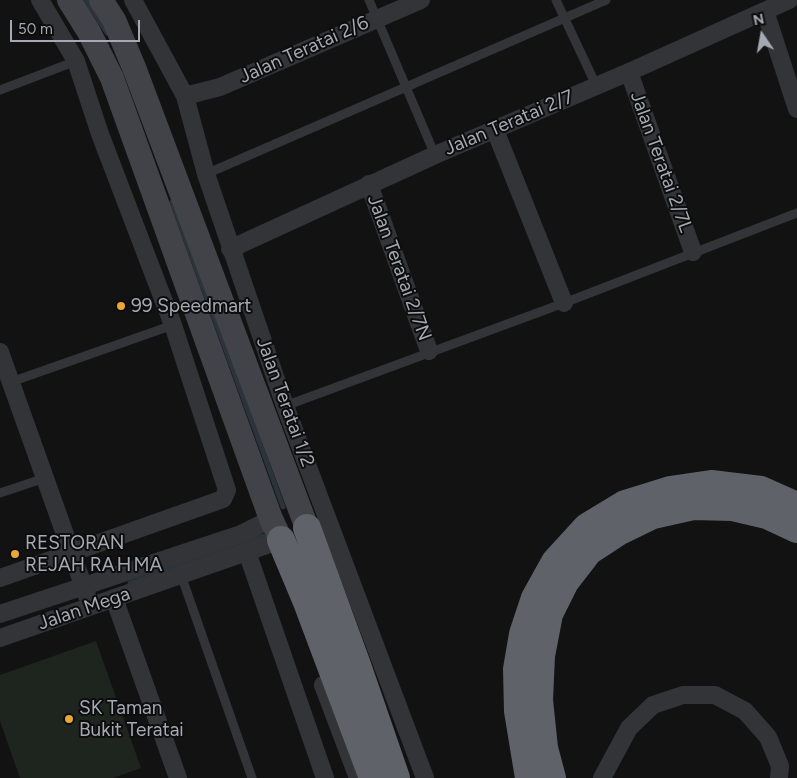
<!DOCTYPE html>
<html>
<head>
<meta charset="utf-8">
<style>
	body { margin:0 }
	#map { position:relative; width:797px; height:778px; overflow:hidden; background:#121213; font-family:Figtree,sans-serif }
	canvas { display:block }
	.north { position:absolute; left:737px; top:10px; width:50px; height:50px; -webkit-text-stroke:4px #0d0d0e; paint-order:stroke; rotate:348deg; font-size:14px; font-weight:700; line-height:20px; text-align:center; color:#a4a9b3 }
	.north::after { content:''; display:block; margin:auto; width:18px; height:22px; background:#a4a9b3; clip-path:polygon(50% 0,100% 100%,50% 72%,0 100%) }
	.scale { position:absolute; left:10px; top:20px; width:130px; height:22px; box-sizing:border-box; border:2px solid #a4a9b3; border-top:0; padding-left:6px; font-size:15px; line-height:18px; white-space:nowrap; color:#a4a9b3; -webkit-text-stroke:4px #0d0d0e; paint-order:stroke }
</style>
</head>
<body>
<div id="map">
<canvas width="797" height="778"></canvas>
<div class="north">N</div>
<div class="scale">50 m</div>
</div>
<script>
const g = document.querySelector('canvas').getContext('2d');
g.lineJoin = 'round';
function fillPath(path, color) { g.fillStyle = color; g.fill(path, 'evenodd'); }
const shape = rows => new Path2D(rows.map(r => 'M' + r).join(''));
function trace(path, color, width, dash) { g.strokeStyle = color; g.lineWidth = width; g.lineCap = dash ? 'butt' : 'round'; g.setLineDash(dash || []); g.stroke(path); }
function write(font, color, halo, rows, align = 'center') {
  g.font = font + ' Figtree,"Noto Sans SC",sans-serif'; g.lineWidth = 4; g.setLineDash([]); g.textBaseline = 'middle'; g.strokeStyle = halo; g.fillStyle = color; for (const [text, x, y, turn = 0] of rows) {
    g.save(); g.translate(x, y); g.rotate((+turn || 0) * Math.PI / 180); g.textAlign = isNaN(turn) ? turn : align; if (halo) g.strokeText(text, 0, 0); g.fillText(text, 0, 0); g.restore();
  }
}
fillPath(shape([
	[96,641,141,768,113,778,20,778,0,721,0,675]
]), '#1e251f');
trace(shape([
	[86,0,107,33],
	[172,202,283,507],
	[130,583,263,536]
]), '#2c343b', 5);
trace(shape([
	[369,0,435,155],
	[556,0,596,85],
	[0,90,76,61],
	[206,174,606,0],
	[11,382,173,325],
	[285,406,564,303,797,213],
	[0,493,45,478],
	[181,575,252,778]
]), '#333438', 9);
trace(shape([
	[133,0,185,96,206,174,285,406,425,778],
	[765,11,797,109],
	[629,72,693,252],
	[185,96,220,87,421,0],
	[495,130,564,303],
	[369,184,429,351],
	[230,249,435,155,629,72,789,0],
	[0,352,87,596],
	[247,552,325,778],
	[0,578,223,499,227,490,173,325,100,134,76,61,40,0],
	[114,598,178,778],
	[0,614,241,534,271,519],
	[0,638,281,540,283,549],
	[323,685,358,778],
	[602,778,629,728,653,705,683,695,715,695,745,711,768,737,780,766,779,778]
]), '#333438', 18);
trace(shape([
	[69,0,89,32,112,78,271,519,281,540],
	[101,0,114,20,135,70,307,528]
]), '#414348', 24);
trace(shape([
	[307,528,357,665,396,778],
	[281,540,307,602,373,778],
	[529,778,518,711,517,669,523,634,535,598,555,562,587,527,625,504,670,490,711,484,761,490,797,506],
	[552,778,544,748,539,700,541,656,549,614,565,582,589,551,618,532,653,515,693,506,733,507,767,515,797,529]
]), '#5f6269', 28);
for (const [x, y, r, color] of [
	[121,306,5,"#e8a834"],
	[15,554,5,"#e8a834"],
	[69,719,5,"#e8a834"]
]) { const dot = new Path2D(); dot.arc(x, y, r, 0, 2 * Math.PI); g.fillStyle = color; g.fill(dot); trace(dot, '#0d0d0e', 2); }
write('19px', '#a4a9b3', '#0d0d0e', [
	["Jalan Teratai 2/6",304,50,-24],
	["Jalan Teratai 2/7",509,123,-23],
	["Jalan Teratai 2/7L",661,162,70],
	["Jalan Teratai 2/7N",399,268,70],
	["Jalan Teratai 1/2",285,402,70],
	["Jalan Mega",84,609,-19]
]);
write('19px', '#a4a9b3', '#0d0d0e', [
	["99 Speedmart",131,306],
	["RESTORAN",25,543],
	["REJAH RAＨMA",25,565],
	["SK Taman",79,708],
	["Bukit Teratai",79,730]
], 'left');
</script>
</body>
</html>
